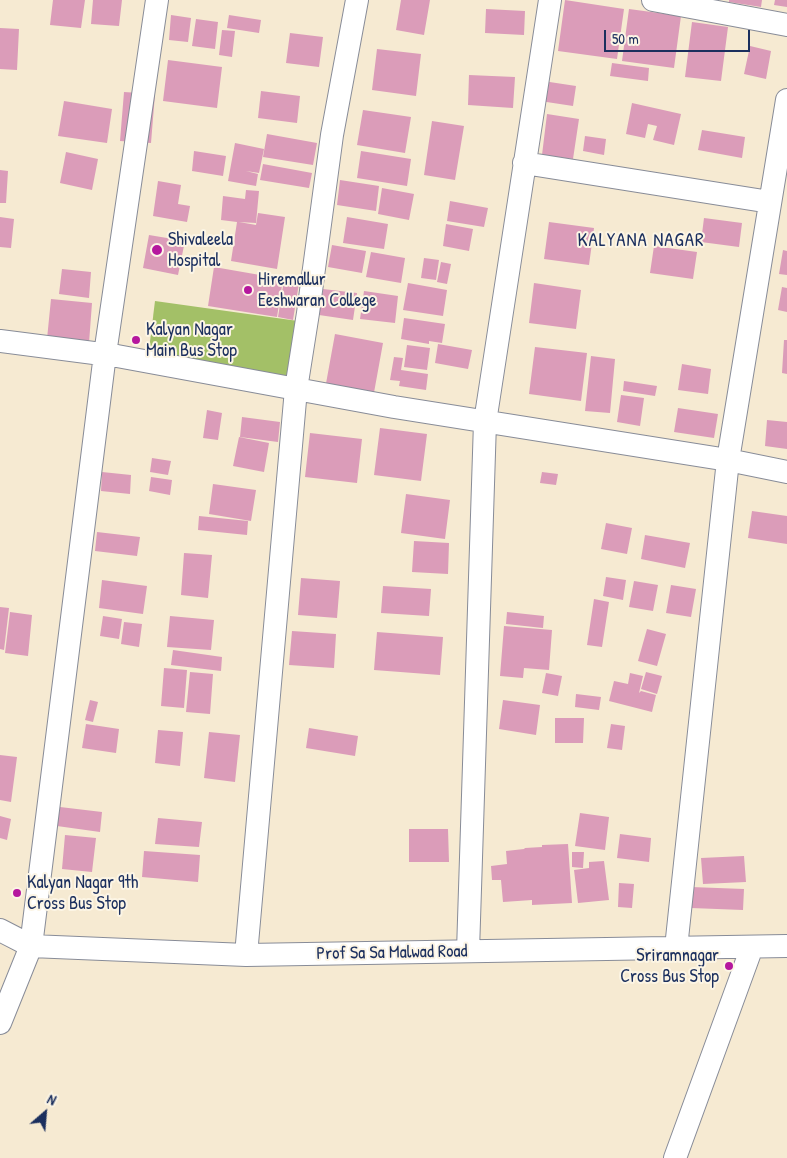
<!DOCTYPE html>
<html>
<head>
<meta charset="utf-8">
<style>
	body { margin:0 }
	#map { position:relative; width:787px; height:1158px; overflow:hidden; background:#f6ead2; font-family:"Patrick Hand",sans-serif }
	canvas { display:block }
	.north { position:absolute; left:20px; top:1088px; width:50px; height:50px; -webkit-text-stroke:4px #fcf5e5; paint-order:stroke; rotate:27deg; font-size:14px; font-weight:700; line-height:20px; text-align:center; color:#1b2f5e }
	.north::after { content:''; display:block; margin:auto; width:18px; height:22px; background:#1b2f5e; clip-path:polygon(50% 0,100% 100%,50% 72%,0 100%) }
	.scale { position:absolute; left:604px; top:30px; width:146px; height:22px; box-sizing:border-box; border:2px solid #1b2f5e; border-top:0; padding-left:6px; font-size:15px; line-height:18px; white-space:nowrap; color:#1b2f5e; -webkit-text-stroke:4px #fcf5e5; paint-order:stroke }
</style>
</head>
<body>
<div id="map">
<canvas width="787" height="1158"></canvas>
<div class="north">N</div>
<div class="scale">50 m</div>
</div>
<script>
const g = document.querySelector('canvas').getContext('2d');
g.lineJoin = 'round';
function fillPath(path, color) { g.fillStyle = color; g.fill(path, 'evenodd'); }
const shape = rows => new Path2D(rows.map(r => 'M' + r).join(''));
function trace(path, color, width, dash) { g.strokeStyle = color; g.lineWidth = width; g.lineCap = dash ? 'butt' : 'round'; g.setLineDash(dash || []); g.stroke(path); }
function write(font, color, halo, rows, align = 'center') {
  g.font = font + ' "Patrick Hand",sans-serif'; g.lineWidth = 4; g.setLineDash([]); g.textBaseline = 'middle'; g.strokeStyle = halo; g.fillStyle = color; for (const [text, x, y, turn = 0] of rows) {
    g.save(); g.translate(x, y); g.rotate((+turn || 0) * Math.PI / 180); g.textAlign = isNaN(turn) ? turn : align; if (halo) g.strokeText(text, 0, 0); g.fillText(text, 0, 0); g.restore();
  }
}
fillPath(shape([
	[155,301,298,321,290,378,148,358]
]), '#a3c067');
fillPath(shape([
	[53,0,85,0,81,28,50,25],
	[93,0,122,0,119,26,91,24],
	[401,0,430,0,424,35,396,30],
	[565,0,624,9,617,59,558,51],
	[729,0,762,0,761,7,729,2],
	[775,0,787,0,787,7,774,5],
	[486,9,525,11,524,35,485,33],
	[629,9,681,16,674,68,622,61],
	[171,15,191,18,188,42,169,40],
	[229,15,261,20,259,33,227,28],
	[196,19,218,22,215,49,192,46],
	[692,22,728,27,721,81,685,77],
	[0,28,19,29,17,70,0,69],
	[222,30,235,31,232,57,219,55],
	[290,33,323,37,319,67,286,63],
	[750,46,771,51,766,79,744,74],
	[377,49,421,54,416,96,372,90],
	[168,60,222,67,217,108,163,101],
	[612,63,649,68,648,81,610,76],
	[469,75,515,77,513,108,468,105],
	[543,81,576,86,573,106,540,101],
	[261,91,300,96,297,123,258,118],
	[124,92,155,94,151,143,120,141],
	[64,101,112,109,107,143,58,136],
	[632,103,681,114,674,145,653,140,657,126,648,124,645,138,626,134],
	[363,110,411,117,405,153,357,145],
	[547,114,579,119,573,159,542,155],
	[432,121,464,126,455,180,424,175],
	[702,130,745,137,742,158,698,150],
	[267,134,317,143,313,165,263,157],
	[585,136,606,139,604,155,583,151],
	[235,143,264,149,259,173,246,171,258,174,256,186,228,181],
	[194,151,226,156,223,176,192,171],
	[361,151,411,159,407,186,357,178],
	[66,152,98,159,92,190,60,183],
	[263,164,312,173,309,188,260,180],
	[0,170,8,171,6,203,0,203],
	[340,180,379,186,376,211,337,205],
	[158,181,181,185,178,204,190,206,187,222,153,216],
	[382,188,414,194,409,220,378,214],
	[246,190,259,191,256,223,239,222,256,225,258,213,285,217,277,269,231,261,237,222,221,220,223,196,245,199],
	[450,201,488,208,484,227,447,221],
	[0,217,14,219,11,248,0,247],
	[347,217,388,224,384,249,343,243],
	[704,218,742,223,739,247,701,242],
	[549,222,594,228,589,265,544,259],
	[446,224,473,229,469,251,443,246],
	[149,235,185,241,178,275,143,268],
	[332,245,366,251,362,273,328,267],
	[654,246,697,252,693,279,650,273],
	[783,250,787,251,787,275,779,274],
	[371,252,405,258,401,283,366,277],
	[424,258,439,260,436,280,421,278],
	[441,262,451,264,447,284,437,282],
	[214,267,283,279,277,317,208,306],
	[62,269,91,272,89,298,59,294],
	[284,280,299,283,293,320,278,317],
	[408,283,447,290,443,316,403,310],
	[534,283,581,290,576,329,529,323],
	[782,287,787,288,787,312,778,310],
	[323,289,357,293,353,320,319,315],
	[364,291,398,296,395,323,360,319],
	[51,299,92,303,89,343,47,339],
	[404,318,445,324,442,343,429,341,429,344,401,339],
	[335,334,383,343,373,398,325,389],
	[784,340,787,340,787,374,782,373],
	[438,344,472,350,468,369,435,363],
	[407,345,430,348,427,370,404,367],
	[535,347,587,353,581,401,529,394],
	[591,356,615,359,610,413,585,411],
	[394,357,403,358,401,370,428,374,426,390,399,386,400,381,390,380],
	[682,364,711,369,708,394,678,390],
	[624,381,657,386,655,396,623,391],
	[621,395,644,398,640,426,617,422],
	[678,408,718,414,714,438,674,432],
	[207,410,222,413,218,440,203,438],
	[242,417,280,422,278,442,240,437],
	[767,420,787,422,787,449,765,446],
	[380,428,427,434,421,481,374,475],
	[310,433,362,439,357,483,305,477],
	[239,437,269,443,264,472,233,466],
	[152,458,171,461,168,475,150,472],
	[102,472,131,475,130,494,101,491],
	[542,472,558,474,556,485,540,483],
	[151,477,172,480,170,495,149,491],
	[213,484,256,490,251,521,209,514],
	[406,494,450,500,445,539,401,533],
	[752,511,787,516,787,544,748,538],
	[199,516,248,521,247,535,198,530],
	[606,523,632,528,627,554,601,549],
	[97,532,140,537,137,556,95,551],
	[645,535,690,543,685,568,641,559],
	[414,541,449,543,448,574,412,572],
	[184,553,212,555,208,598,181,595],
	[606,577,626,580,623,600,603,596],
	[301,578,340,581,337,618,298,615],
	[102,580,147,586,143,614,99,608],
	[634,581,658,585,653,611,629,607],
	[671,585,696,589,691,617,666,613],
	[383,586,431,589,429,616,381,613],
	[594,599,609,602,602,647,587,645],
	[0,607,9,608,4,650,0,649],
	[10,612,32,615,28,656,5,653],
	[507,612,544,616,543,628,506,624],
	[103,616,122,619,119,639,100,636],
	[170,616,214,620,211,650,167,647],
	[124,622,142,624,139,647,121,644],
	[504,626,552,630,549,670,524,668,523,678,500,676],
	[647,629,666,634,657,666,638,661],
	[292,631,336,634,334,668,289,665],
	[377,632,443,637,440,675,374,670],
	[173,650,222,657,221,671,171,665],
	[164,668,187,670,184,708,161,706],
	[190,672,213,674,210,714,186,712],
	[646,672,662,676,657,694,641,689],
	[546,673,562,676,558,696,542,693],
	[630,673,643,676,639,693,641,691,656,695,652,712,609,701,614,681,628,684],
	[576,694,601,697,599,710,575,707],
	[90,700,98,702,93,722,85,720],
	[503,700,540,705,536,735,499,729],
	[555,718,584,718,583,743,555,743],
	[86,724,119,729,116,753,82,748],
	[611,724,625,726,622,750,607,748],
	[309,728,358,736,355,756,306,748],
	[158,730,183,732,180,766,155,763],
	[209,732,240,735,235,782,204,778],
	[0,755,17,757,11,802,0,800],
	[60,807,102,812,100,832,57,826],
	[580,813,609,817,605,850,575,846],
	[0,816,11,819,7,840,0,838],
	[158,818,202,822,199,847,155,844],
	[409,829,448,829,449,862,409,862],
	[620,834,651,838,649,862,617,858],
	[65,835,96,838,92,872,62,869],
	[568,844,572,903,532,905,532,900,503,902,501,880,492,880,491,866,507,864,506,851,524,849,525,848,542,847,542,845],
	[144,851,200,855,198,882,142,877],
	[572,852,584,852,583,868,572,867],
	[744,856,746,882,703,884,701,858],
	[604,861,609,900,578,903,574,870,589,868,589,862],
	[619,883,634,884,632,908,618,907],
	[691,887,744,889,743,910,691,908]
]), '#db9cb9');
const minor = shape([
	[653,0,787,25],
	[524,163,770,202],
	[0,341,117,356,394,407,728,460,787,472],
	[0,930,31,946,246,955,787,946],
	[676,948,728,460,787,100],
	[468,951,485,422,550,0],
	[246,955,296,389,308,313,332,135,357,0],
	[0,1023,31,946,105,354,157,0],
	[675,1158,752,947]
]);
trace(minor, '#888c98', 24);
trace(minor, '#fff', 22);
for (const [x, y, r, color] of [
	[157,250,6,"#b5179e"],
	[248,290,5,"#b5179e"],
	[136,340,5,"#b5179e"],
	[17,893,5,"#b5179e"],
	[729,966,5,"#b5179e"]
]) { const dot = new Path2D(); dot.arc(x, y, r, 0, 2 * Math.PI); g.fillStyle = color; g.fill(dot); trace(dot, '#fcf5e5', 2); }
write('18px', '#1b2f5e', '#fcf5e5', [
	["Shivaleela",168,240],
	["Hospital",168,261],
	["Hiremallur",258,280],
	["Eeshwaran College",258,301],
	["Kalyan Nagar",146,330],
	["Main Bus Stop",146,351],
	["Kalyan Nagar 9th",27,883],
	["Cross Bus Stop",27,904],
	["Sriramnagar",719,956,"right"],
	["Cross Bus Stop",719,977,"right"]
], 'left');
write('18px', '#1b2f5e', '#fcf5e5', [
	["Prof Sa Sa Malwad Road",392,953,-1]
]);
g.letterSpacing = '1px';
write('19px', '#1b2f5e', '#fcf5e5', [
	["KALYANA NAGAR",641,241]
]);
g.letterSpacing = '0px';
</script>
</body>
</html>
